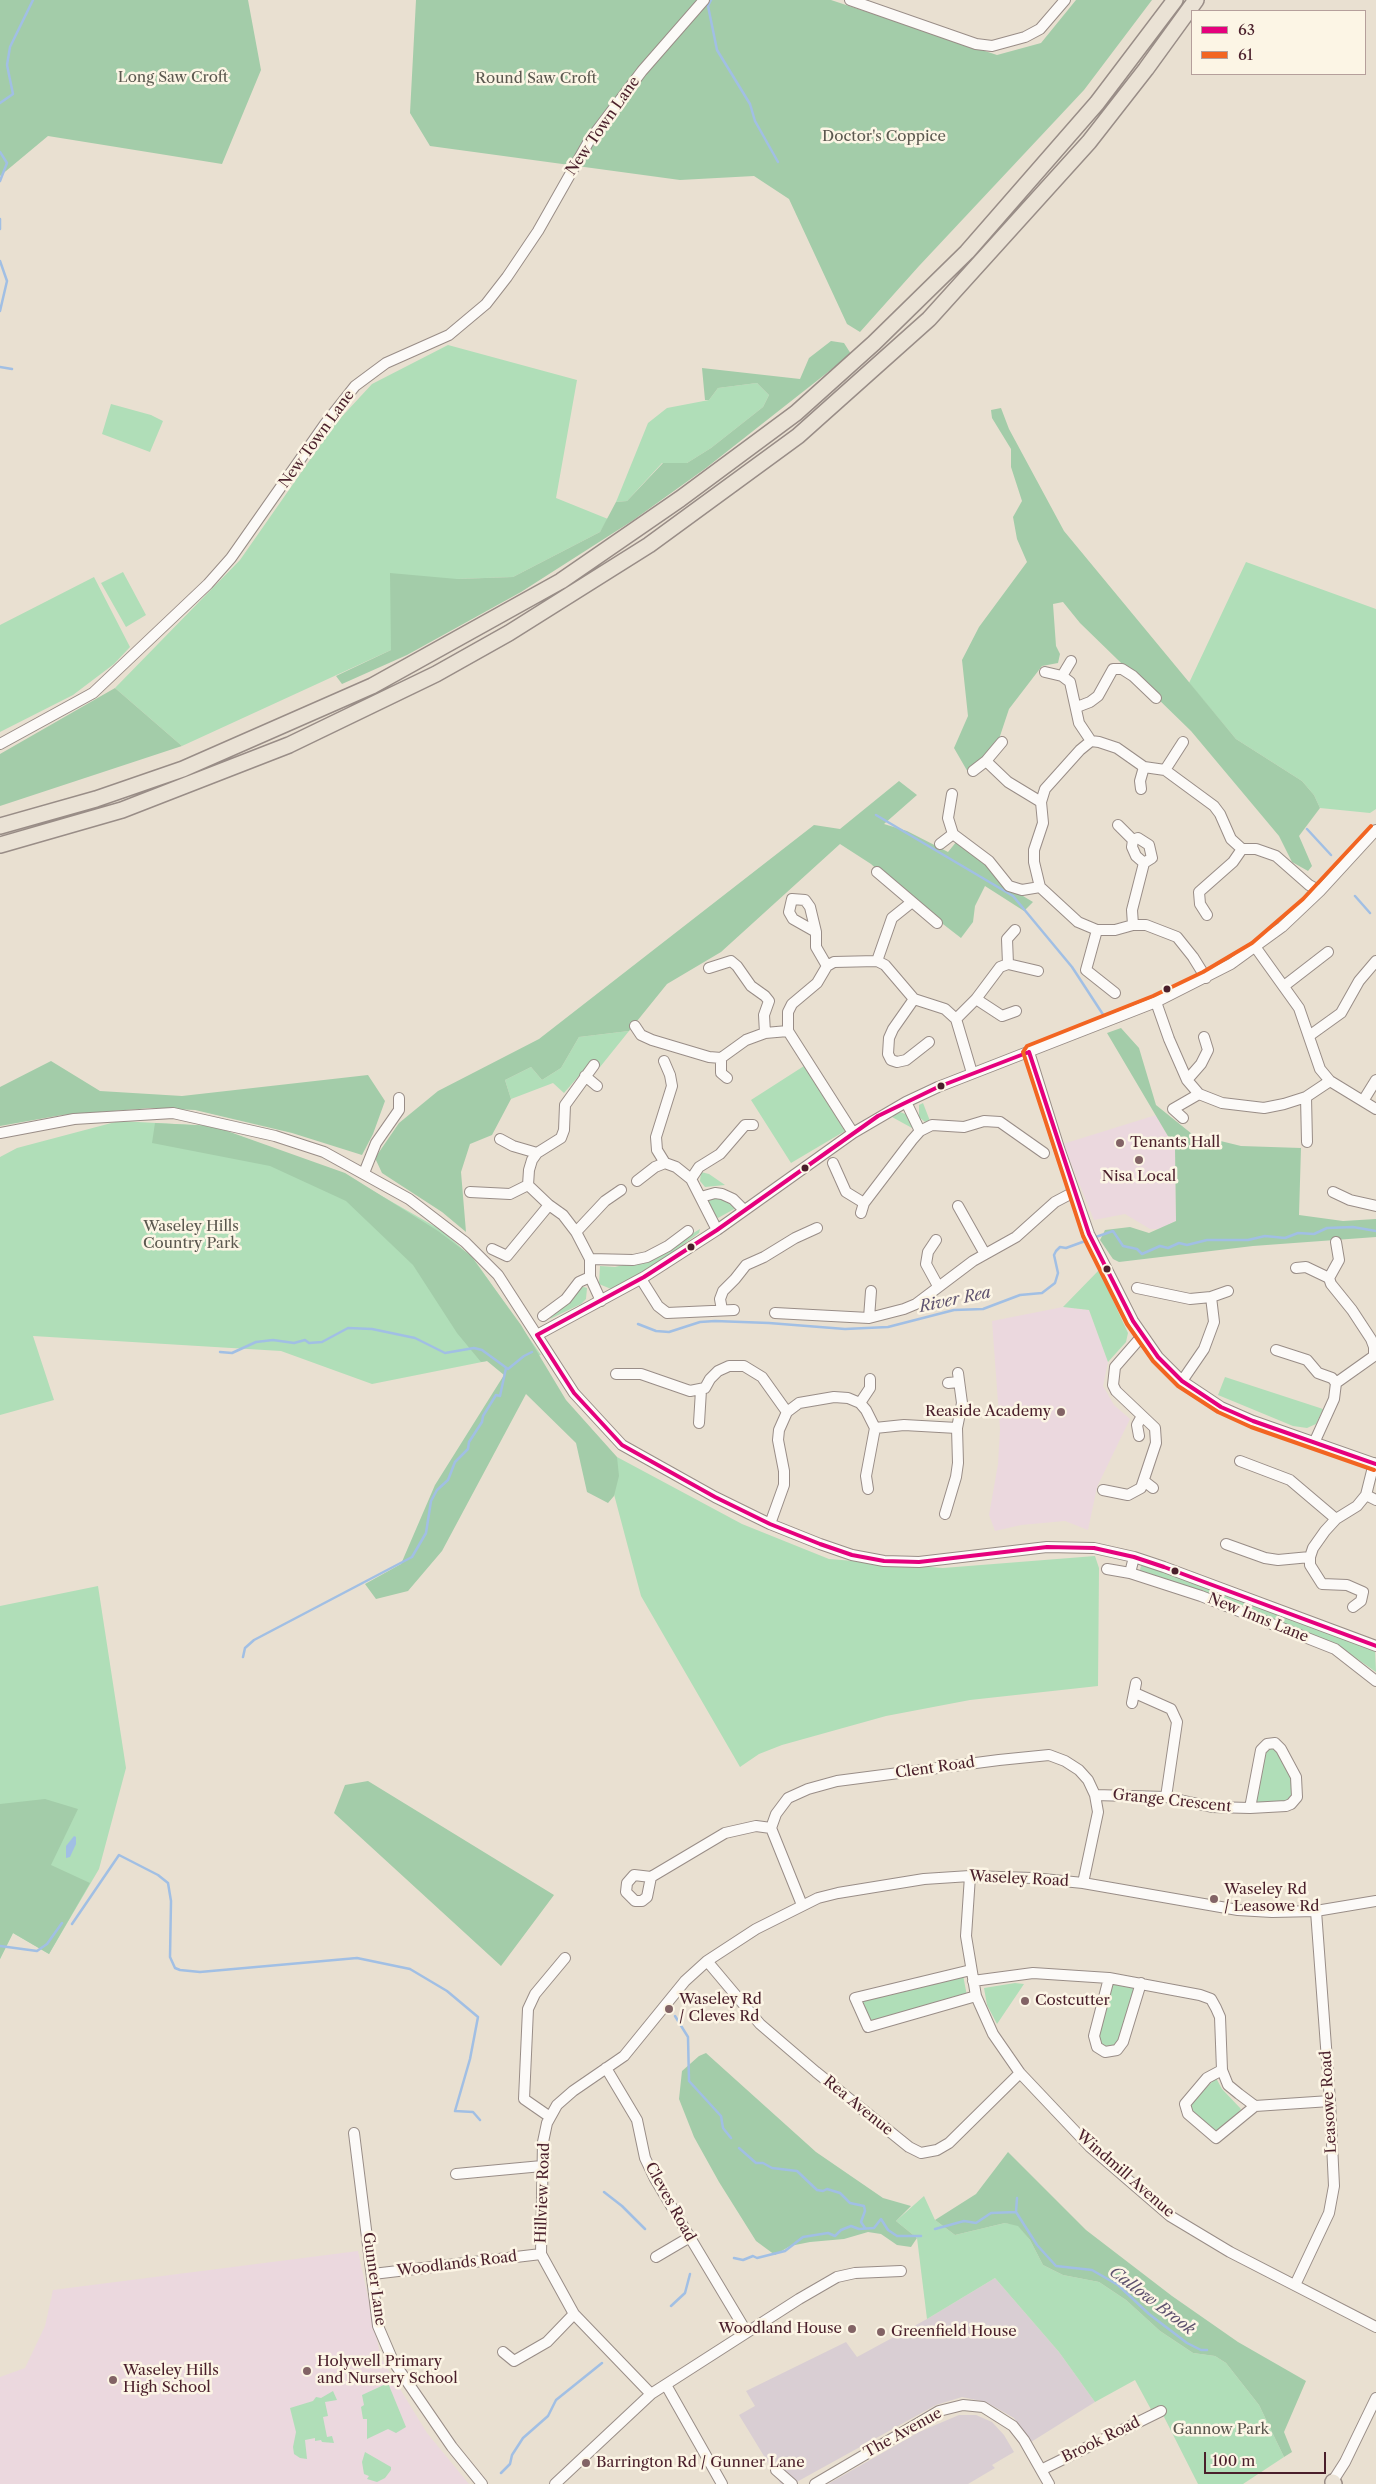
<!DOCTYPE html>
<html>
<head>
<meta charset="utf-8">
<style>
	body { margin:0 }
	#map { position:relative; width:1376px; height:2484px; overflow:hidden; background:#e9e0d1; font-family:"Libre Caslon Text",serif }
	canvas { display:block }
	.legend { position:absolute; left:1191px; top:10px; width:175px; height:65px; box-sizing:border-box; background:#fcf5e5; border:1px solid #b59f9b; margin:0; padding:6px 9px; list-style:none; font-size:15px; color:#4a1f2b }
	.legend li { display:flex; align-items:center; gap:10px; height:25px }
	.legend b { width:25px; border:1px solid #b59f9b }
	.scale { position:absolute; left:1204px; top:2452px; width:122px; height:22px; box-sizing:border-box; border:2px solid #4a1f2b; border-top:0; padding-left:6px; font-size:15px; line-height:18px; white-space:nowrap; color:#4a1f2b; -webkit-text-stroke:4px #fcf5e5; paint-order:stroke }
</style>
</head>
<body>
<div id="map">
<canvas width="1376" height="2484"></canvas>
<ul class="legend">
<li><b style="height:6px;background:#e5007d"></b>63</li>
<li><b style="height:6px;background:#f26522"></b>61</li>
</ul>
<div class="scale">100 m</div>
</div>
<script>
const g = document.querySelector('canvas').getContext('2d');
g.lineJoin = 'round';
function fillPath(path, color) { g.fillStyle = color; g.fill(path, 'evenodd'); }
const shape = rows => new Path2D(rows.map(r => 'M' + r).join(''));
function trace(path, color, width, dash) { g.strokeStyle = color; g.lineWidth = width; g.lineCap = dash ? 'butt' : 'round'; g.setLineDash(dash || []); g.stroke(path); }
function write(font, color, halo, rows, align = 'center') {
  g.font = font + ' "Libre Caslon Text",serif'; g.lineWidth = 5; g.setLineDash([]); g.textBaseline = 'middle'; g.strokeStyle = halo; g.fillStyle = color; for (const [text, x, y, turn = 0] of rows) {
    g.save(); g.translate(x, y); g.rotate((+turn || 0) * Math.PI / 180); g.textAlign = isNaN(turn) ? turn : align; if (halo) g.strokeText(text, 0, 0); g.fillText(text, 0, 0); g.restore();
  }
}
fillPath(shape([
	[1156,1115,1175,1149,1176,1221,1159,1229,1150,1229,1125,1214,1094,1220,1063,1144],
	[1063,1307,1089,1310,1108,1362,1103,1386,1114,1405,1130,1419,1097,1487,1088,1530,1065,1521,1021,1525,995,1531,989,1515,998,1464,1000,1429,992,1321],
	[358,2251,381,2358,427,2433,469,2484,0,2484,0,2377,25,2368,45,2326,53,2290]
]), '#ebd8de');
fillPath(shape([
	[995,2278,1059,2352,1095,2402,1031,2442,1014,2418,986,2402,962,2397,936,2405,793,2484,781,2484,739,2415,755,2406,746,2391,846,2342,857,2357,927,2319],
	[959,2415,976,2415,992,2422,1004,2435,1014,2452,992,2465,995,2468,968,2484,828,2484,919,2432]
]), '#d9ced3');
fillPath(shape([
	[448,345,577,380,556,498,608,519,600,532,513,577,457,579,391,650,182,746,115,688,240,560,335,424,372,384],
	[757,383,769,395,763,407,711,448,687,463,662,463,627,501,616,502,648,423,667,408,709,400,718,388],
	[111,404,151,415,163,421,150,452,102,434],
	[1246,562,1376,609,1376,809,1370,813,1320,808,1314,795,1302,781,1236,739,1189,683],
	[123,572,146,615,126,627,101,583],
	[94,577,130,647,114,664,73,695,0,732,0,625],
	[629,1031,600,1067,591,1062,564,1093,553,1083,511,1099,505,1080,531,1067,542,1080,561,1068,579,1037],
	[804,1066,845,1131,791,1163,751,1100],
	[923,1103,930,1121,925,1122,919,1117,919,1105],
	[900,1112,908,1115,913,1123,912,1128,892,1117],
	[119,1121,213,1126,347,1176,441,1230,473,1258,541,1355,504,1366,487,1361,372,1384,281,1351,33,1336,54,1400,0,1415,0,1157,17,1148],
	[701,1172,709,1174,725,1185,705,1187,700,1181],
	[717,1196,724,1199,736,1208,718,1218,707,1207,709,1201],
	[700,1229,699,1233,650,1269,611,1289,599,1284,600,1266,615,1267,652,1258],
	[1099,1270,1128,1333,1126,1342,1108,1362,1089,1310,1063,1307],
	[580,1286,587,1288,586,1299,581,1304,550,1319,551,1316],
	[1225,1377,1323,1409,1316,1424,1307,1428,1293,1426,1218,1395],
	[617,1457,742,1524,829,1559,943,1568,1095,1556,1099,1568,1098,1686,970,1700,886,1716,782,1745,759,1754,740,1767,641,1596,607,1468],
	[1145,1565,1375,1651,1376,1672,1343,1649,1139,1573,1141,1566],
	[98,1586,126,1768,99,1869,49,1954,13,1933,0,1959,0,1606],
	[1273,1746,1294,1778,1295,1792,1288,1801,1257,1804,1256,1795,1263,1764,1264,1750],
	[963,1975,967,1996,871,2021,862,2001],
	[1015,1983,1024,1984,997,2024,987,2005,984,1988],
	[1113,1983,1134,1988,1116,2047,1101,2047,1098,2035],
	[1216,2078,1222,2089,1241,2109,1230,2123,1217,2134,1192,2111,1190,2104],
	[924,2196,935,2220,955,2235,1005,2223,1018,2225,1030,2240,1043,2265,1063,2275,1099,2282,1126,2300,1160,2331,1193,2353,1215,2356,1226,2363,1259,2405,1284,2457,1243,2484,1198,2484,1161,2411,1154,2415,1135,2380,1095,2402,1059,2352,995,2278,927,2319,917,2238,896,2221],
	[388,2383,406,2427,396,2433,388,2429,367,2439,367,2419,363,2419,361,2407,364,2405,362,2395],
	[333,2391,337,2400,325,2402,328,2416,323,2417,327,2437,332,2436,334,2443,322,2442,321,2440,315,2441,315,2438,305,2440,307,2459,300,2458,294,2454,293,2447,296,2432,290,2408,313,2401,316,2397,321,2398],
	[365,2452,391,2467,391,2470,385,2478,377,2482,367,2479,369,2476,364,2474,362,2462]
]), '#b0deb8');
fillPath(shape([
	[0,0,248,0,261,70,222,164,48,136,0,176],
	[416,0,831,0,997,55,1041,43,1076,0,1152,0,1084,90,919,266,860,332,847,324,789,199,754,176,680,180,430,146,410,113],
	[831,341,844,343,851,354,706,468,632,521,521,592,407,655,342,684,336,676,391,650,390,573,457,579,513,577,600,532,616,502,627,501,663,463,687,463,711,448,763,407,769,395,757,383,718,388,709,400,705,400,702,368,800,379,809,358],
	[1001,408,1009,429,1064,531,1236,739,1302,781,1314,795,1320,808,1299,836,1312,866,1308,871,1292,862,1279,836,1191,731,1080,623,1063,602,1053,604,1056,646,1060,654,1058,663,1042,666,1009,709,998,742,969,774,954,748,968,716,962,660,979,627,1027,562,1017,539,1013,517,1022,501,1011,467,1011,449,992,418,991,410],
	[115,688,182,746,0,806,0,754],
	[899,781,917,795,884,824,907,831,948,852,957,841,987,864,1008,887,1033,902,1024,911,985,886,975,906,973,922,961,938,908,897,871,864,840,844,721,952,667,984,629,1031,579,1037,561,1068,542,1080,531,1067,505,1080,511,1099,492,1135,470,1144,461,1172,466,1232,442,1212,382,1173,375,1158,399,1123,438,1091,539,1039,814,825,840,829],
	[1121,1028,1139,1048,1156,1105,1192,1134,1241,1146,1301,1148,1299,1215,1343,1221,1376,1219,1376,1237,1253,1246,1119,1262,1113,1259,1100,1240,1105,1230,1130,1227,1149,1233,1176,1221,1175,1148,1107,1033],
	[51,1061,100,1091,182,1096,368,1075,385,1101,373,1134,362,1155,292,1133,195,1110,151,1108,62,1115,0,1126,0,1087],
	[155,1123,213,1126,345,1173,438,1231,471,1256,521,1325,566,1400,617,1457,619,1476,614,1496,608,1503,587,1492,576,1443,526,1394,442,1551,408,1591,376,1599,365,1584,401,1564,435,1485,504,1375,487,1361,481,1362,457,1333,413,1265,346,1201,270,1166,152,1143],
	[368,1781,554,1895,501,1966,334,1813,345,1785],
	[45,1799,78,1809,51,1865,90,1883,49,1954,13,1933,0,1959,0,1804],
	[706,2053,816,2152,883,2198,911,2206,896,2221,917,2238,911,2247,897,2245,881,2234,868,2232,844,2239,810,2242,790,2246,775,2255,756,2241,719,2182,694,2137,679,2099,682,2071,699,2056],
	[1008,2152,1086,2230,1172,2296,1238,2342,1306,2381,1284,2432,1292,2452,1284,2457,1259,2405,1226,2363,1215,2356,1193,2353,1160,2331,1126,2300,1099,2282,1063,2275,1043,2265,1030,2240,1018,2226,1005,2223,955,2235,935,2220,976,2194]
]), '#a3cca9');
fillPath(shape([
	[74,1836,76,1837,76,1844,70,1857,66,1858,66,1846]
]), '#a1bfe4');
trace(shape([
	[711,0,708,6,717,50,750,104,755,121,778,162],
	[0,103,13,94,7,65,10,47,33,0],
	[0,152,7,163,0,181],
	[0,219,0,229],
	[0,261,7,281,0,311],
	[0,367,12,369],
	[876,815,1013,896,1072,967,1104,1016],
	[1307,829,1331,855],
	[1355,896,1370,913],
	[1093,1238,1113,1231,1123,1246,1137,1249,1142,1254,1160,1246,1168,1248,1179,1243,1187,1245,1207,1240,1248,1240,1265,1236,1285,1238,1298,1233,1314,1234,1327,1228,1353,1227,1376,1231],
	[638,1324,656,1331,669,1332,700,1322,715,1321,769,1323,845,1329,888,1327,954,1310,983,1309,1020,1295,1042,1293,1055,1283,1058,1273,1054,1255,1056,1251,1060,1247,1066,1248,1088,1240],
	[220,1352,232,1353,256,1342,273,1340,294,1343,305,1340,309,1343,322,1342,348,1328,372,1329,415,1338,445,1353,474,1348,482,1350,508,1369,524,1356,532,1352],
	[243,1657,245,1648,254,1640,412,1557,426,1533,431,1501,437,1490,448,1480,455,1462,468,1449,469,1442,482,1422,483,1416,496,1395,500,1396,506,1368],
	[72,1924,119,1855,158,1875,168,1883,171,1901,170,1957,175,1968,180,1970,200,1972,357,1958,410,1969,447,1991,478,2017,470,2059,455,2111,473,2112,480,2120],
	[0,1946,37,1951,47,1944,62,1923],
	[675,2016,688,2037,689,2081,721,2116,723,2128,731,2138],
	[739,2148,756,2163,763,2163,772,2168,797,2171,817,2190,823,2191,827,2189,840,2193,850,2203,864,2206,865,2211,861,2222,865,2228],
	[604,2192,622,2206,645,2229],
	[1016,2212,1017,2198],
	[935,2229,964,2221,976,2223,991,2213,1016,2212,1037,2245,1056,2266,1092,2270,1118,2285,1149,2314,1187,2343,1201,2350,1207,2350],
	[734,2258,743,2260,753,2256,757,2258,785,2251,803,2237,828,2233,835,2236,841,2230,851,2226,859,2229,874,2228,881,2219,888,2230,897,2236,921,2236],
	[671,2306,685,2293,690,2274],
	[501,2473,510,2464,512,2455,523,2438,548,2416,556,2400,602,2363]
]), '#a1bfe4', 2.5);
const minor = shape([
	[850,0,976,44,992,46,1025,37,1040,29,1065,0],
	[1045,672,1062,676,1070,682,1079,723,1091,741,1099,742,1117,748,1144,767,1165,770,1214,806,1220,814,1231,839,1242,849,1256,849,1276,856,1309,885,1320,891],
	[1062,676,1071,661],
	[1077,707,1090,702,1098,696,1113,669,1122,669,1133,676,1156,698],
	[1091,741,1080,750,1045,789,1041,802,1043,823,1034,850,1034,862,1040,887,1078,922,1097,930,1115,930,1133,925,1146,925,1177,937,1193,957,1206,978],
	[1002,742,986,761,1008,782,1041,802],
	[0,744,93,693,208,584,231,558,325,424,355,386,386,363,449,335,486,304,507,277,538,231,589,141,642,71,704,0],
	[1165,770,1183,742],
	[973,771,986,761],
	[1141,789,1140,781,1144,767],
	[952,794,948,818,953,834,989,861,1009,886,1022,890,1040,887],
	[1118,825,1133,840,1132,847,1136,856,1144,863,1132,910,1133,925],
	[1133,840,1138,838,1149,845,1152,858,1144,863],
	[940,844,953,834],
	[877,872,937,923],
	[1207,915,1200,904,1199,892,1233,862,1242,849],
	[1097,930,1086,970,1115,993],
	[816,932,793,919,789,912,792,899,805,900,810,907,816,932,816,947,827,966],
	[1256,948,1299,1008,1320,1069,1330,1081,1376,1109],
	[877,961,892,918,912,902],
	[1008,964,1007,939,1015,930],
	[709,968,731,961,737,966,751,986,765,996,769,1001,764,1015,765,1033],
	[1284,986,1328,952],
	[914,999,893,1029,889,1038,888,1054,891,1060,897,1062,906,1060,929,1042],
	[976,999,1002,1016,1016,1011],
	[1156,1002,1169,1039,1187,1080,1199,1094,1222,1103,1264,1108,1284,1104,1306,1097,1330,1081],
	[956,1019,976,999,1000,967,1008,964,1038,971],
	[635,1026,641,1035,652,1040,709,1057,721,1058,746,1040,765,1033,788,1031],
	[1309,1036,1341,1013,1359,981,1376,961],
	[1029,1052,1059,1148,1089,1234,1133,1321,1158,1357,1182,1381,1221,1407,1253,1421,1376,1464],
	[721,1058,721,1073,727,1078],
	[664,1061,670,1075,672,1086,656,1137,657,1150,665,1163,676,1167,691,1179,717,1230],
	[594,1065,565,1105,564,1130,561,1138,537,1153,532,1160,529,1170,528,1185,549,1205,563,1215,576,1232,590,1259,590,1277,601,1301],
	[585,1076,597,1086],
	[1187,1080,1201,1064,1208,1050,1204,1037],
	[1306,1097,1307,1142],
	[1363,1101,1376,1080],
	[906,1102,920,1131],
	[1183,1118,1173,1109,1199,1094],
	[0,1133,74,1119,173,1113,275,1136,324,1152,409,1199,465,1242,498,1275,574,1393,622,1445,715,1497,770,1524,820,1544,852,1555,884,1561,919,1562,1047,1547,1094,1548,1134,1557,1164,1567,1376,1646],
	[853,1133,788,1031,788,1012,792,1004,817,983,827,966,834,962,877,961,885,965,914,999,945,1009,956,1019,972,1073],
	[500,1139,513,1146,537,1153],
	[833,1163,846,1192,864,1203,912,1140,920,1131,932,1125,964,1127,984,1121,1000,1122,1044,1153],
	[364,1173,376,1143,399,1110,399,1098],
	[691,1179,699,1167,720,1154,745,1125,753,1125],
	[637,1181,655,1167,665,1163],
	[470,1192,510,1194,528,1185],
	[1333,1192,1350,1200,1376,1206],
	[701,1197,715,1193,722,1194,733,1199,744,1210],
	[958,1206,985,1254],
	[861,1213,864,1203],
	[576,1232,605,1201,621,1190],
	[936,1240,928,1252,926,1264,938,1286],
	[492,1249,507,1256,549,1205],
	[590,1259,633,1260,647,1257,668,1246,688,1231],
	[1296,1268,1306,1267,1329,1278],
	[641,1279,658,1306,667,1313,734,1310],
	[1137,1288,1190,1299,1211,1297,1228,1291],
	[722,1310,720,1299,723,1291,735,1279,746,1265,764,1257,795,1238,817,1228],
	[775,1313,869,1318,904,1309,916,1304,973,1261,1016,1237,1055,1202,1074,1192],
	[543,1316,566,1299,579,1282,590,1277],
	[869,1318,871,1291],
	[537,1335,644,1277,717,1230,853,1133,906,1102,938,1087,1156,1002,1231,964,1282,927,1320,891,1376,830],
	[1276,1350,1307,1360,1318,1373,1332,1378,1336,1383],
	[616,1374,641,1374,690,1391,705,1388,710,1379,718,1371,729,1366,744,1366,762,1377,787,1412],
	[1182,1381,1204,1349,1214,1322,1211,1297],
	[948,1383,959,1382],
	[860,1403,870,1388,870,1379],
	[699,1423,701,1390],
	[875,1428,904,1425,957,1428],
	[1139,1436,1137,1425,1142,1416],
	[1314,1443,1334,1399,1336,1383,1374,1356,1374,1347,1371,1339,1352,1310,1331,1284,1329,1278,1339,1260,1336,1242],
	[1240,1461,1290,1480,1336,1519],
	[1144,1481,1153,1488],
	[1103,1490,1128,1495,1141,1488,1156,1443,1155,1428,1116,1391,1113,1385,1115,1367,1142,1336],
	[1366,1495,1376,1500],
	[945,1514,956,1477,958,1463,957,1428,962,1403,958,1373],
	[770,1524,784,1485,784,1471,778,1440,779,1430,787,1412,799,1403,834,1397,848,1398,860,1403,866,1410,875,1428,866,1476,868,1489],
	[1226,1544,1265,1558,1278,1560,1310,1557],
	[1134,1557,1130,1573,1201,1596,1335,1649,1376,1681],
	[1107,1569,1130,1573],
	[1353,1607,1361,1601,1363,1592,1347,1585,1322,1584,1310,1565,1310,1557,1313,1548,1325,1531,1336,1519,1357,1506,1366,1495,1374,1463],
	[1135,1693,1171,1709,1177,1722,1166,1797],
	[1132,1703,1136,1683],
	[1095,1795,1166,1797,1212,1807,1250,1808,1286,1806,1291,1804,1297,1797,1296,1777,1281,1749,1275,1743,1267,1744,1261,1750,1250,1808],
	[970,1876,966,1936,976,1996,993,2034,1020,2073,1090,2147,1170,2216,1230,2252,1376,2327],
	[651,1877,647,1897,642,1901,635,1901,626,1892,627,1883,634,1875,651,1877,725,1833,756,1826,771,1828],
	[802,1905,771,1828,776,1814,788,1798,808,1789,837,1781,999,1760,1049,1755,1065,1761,1079,1770,1088,1780,1095,1795,1098,1812,1083,1883],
	[707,1961,760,2024,816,2072,909,2147,921,2153,937,2150,949,2143,1020,2073],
	[971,1970,855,1998,868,2027,976,1996],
	[1109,1978,1094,2036,1097,2047,1105,2052,1117,2050,1123,2042,1141,1983],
	[973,1981,1033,1973,1109,1978,1200,1995,1211,1999,1216,2008,1220,2017,1222,2070,1228,2085,1239,2094,1255,2106,1330,2101],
	[606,2068,637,2120,645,2158,655,2179,746,2331],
	[1222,2070,1207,2078,1185,2104,1188,2114,1216,2138,1255,2106],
	[550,2117,524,2099,528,2009,535,1994,565,1958],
	[354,2133,378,2326,393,2361,452,2447,482,2484],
	[456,2174,542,2166],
	[656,2257,690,2237],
	[373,2274,541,2254],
	[1295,2285,1329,2213,1334,2186,1330,2101,1316,1911],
	[503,2352,514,2361,547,2342,574,2314],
	[666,2385,722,2484],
	[651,2394,574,2314,541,2254,543,2142,547,2123,557,2105,573,2091,624,2056,685,1981,707,1961,756,1929,818,1898,838,1893,924,1879,970,1876,1033,1878,1083,1883,1238,1910,1272,1912,1316,1911,1376,1901],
	[776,2470,792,2484],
	[1041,2470,1161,2411],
	[555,2484,651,2394,799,2299,837,2277,855,2273,901,2271],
	[815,2484,939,2411,963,2405,983,2407,1013,2426,1024,2440,1049,2484],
	[1331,2484,1345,2462,1376,2398]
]);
const highway = shape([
	[0,826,96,799,183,769,372,686,561,581,680,499,796,413,874,343,967,252,1097,103,1175,0],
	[0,845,122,810,289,745,436,674,509,633,649,545,798,436,929,319,1089,142,1146,69,1196,0],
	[1333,2482,1334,2484]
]);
trace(minor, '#998d87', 12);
trace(highway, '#998d87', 18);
trace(minor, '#fcfaf8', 10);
trace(highway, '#eae2d5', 15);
trace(shape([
	[1029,1052,1089,1234,1133,1321,1158,1357,1182,1381,1221,1407,1253,1421,1376,1464],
	[537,1335,574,1393,622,1445,715,1497,770,1524,820,1544,852,1555,884,1561,919,1562,1047,1547,1094,1548,1134,1557,1164,1567,1376,1646],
	[537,1335,644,1277,717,1230,878,1116,938,1087,1029,1052]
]), '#e5007d', 4);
trace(shape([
	[1371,826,1303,899,1252,943,1203,972,1153,996,1027,1046,1023,1052,1083,1236,1127,1324,1153,1361,1178,1386,1218,1412,1251,1427,1374,1470]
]), '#f26522', 4);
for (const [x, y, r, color] of [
	[1167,989,4.5,"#4a1f2b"],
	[941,1086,4.5,"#4a1f2b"],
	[1120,1143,5,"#826365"],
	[1139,1160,5,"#826365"],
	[805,1168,4.5,"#4a1f2b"],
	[691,1247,4.5,"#4a1f2b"],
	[1107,1269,4.5,"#4a1f2b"],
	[1061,1412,5,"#826365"],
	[1175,1571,4.5,"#4a1f2b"],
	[1214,1899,5,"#826365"],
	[1025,2001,5,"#826365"],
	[669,2009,5,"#826365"],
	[852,2329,5,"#826365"],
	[881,2332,5,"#826365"],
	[307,2371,5,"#826365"],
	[113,2380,5,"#826365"],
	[586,2463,5,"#826365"]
]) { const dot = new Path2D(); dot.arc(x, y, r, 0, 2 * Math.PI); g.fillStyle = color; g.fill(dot); trace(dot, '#fcf5e5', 2); }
write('15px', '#5b584f', '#fcf5e5', [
	["Long Saw Croft",173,78],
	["Round Saw Croft",536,79],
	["Doctor's Coppice",884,137],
	["Waseley Hills",191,1227],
	["Country Park",191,1244],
	["Gannow Park",1221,2430]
]);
write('15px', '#4a1f2b', '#fcf5e5', [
	["New Town Lane",603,126,-55],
	["New Town Lane",317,439,-54],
	["New Inns Lane",1258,1618,22],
	["Clent Road",935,1768,-8],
	["Grange Crescent",1172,1801,6],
	["Waseley Road",1019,1879,3],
	["Leasowe Road",1329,2102,-93],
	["Rea Avenue",858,2106,39],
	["Windmill Avenue",1125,2174,41],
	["Hillview Road",543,2193,-88],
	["Cleves Road",670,2202,61],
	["Woodlands Road",457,2264,-7],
	["Gunner Lane",374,2279,82],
	["The Avenue",903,2433,-29],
	["Brook Road",1101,2440,-26]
]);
write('15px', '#4a1f2b', '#fcf5e5', [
	["Tenants Hall",1130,1143],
	["Nisa Local",1139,1177,"center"],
	["Reaside Academy",1051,1412,"right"],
	["Waseley Rd",1224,1890],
	["/ Leasowe Rd",1224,1907],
	["Waseley Rd",679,2000],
	["/ Cleves Rd",679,2017],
	["Costcutter",1035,2001],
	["Woodland House",842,2329,"right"],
	["Greenfield House",891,2332],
	["Holywell Primary",317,2362],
	["and Nursery School",317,2379],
	["Waseley Hills",123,2371],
	["High School",123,2388],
	["Barrington Rd / Gunner Lane",596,2463]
], 'left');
write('italic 16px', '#5e526f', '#fcf5e5', [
	["River Rea",955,1300,-12],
	["Callow Brook",1152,2301,37]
]);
</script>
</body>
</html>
